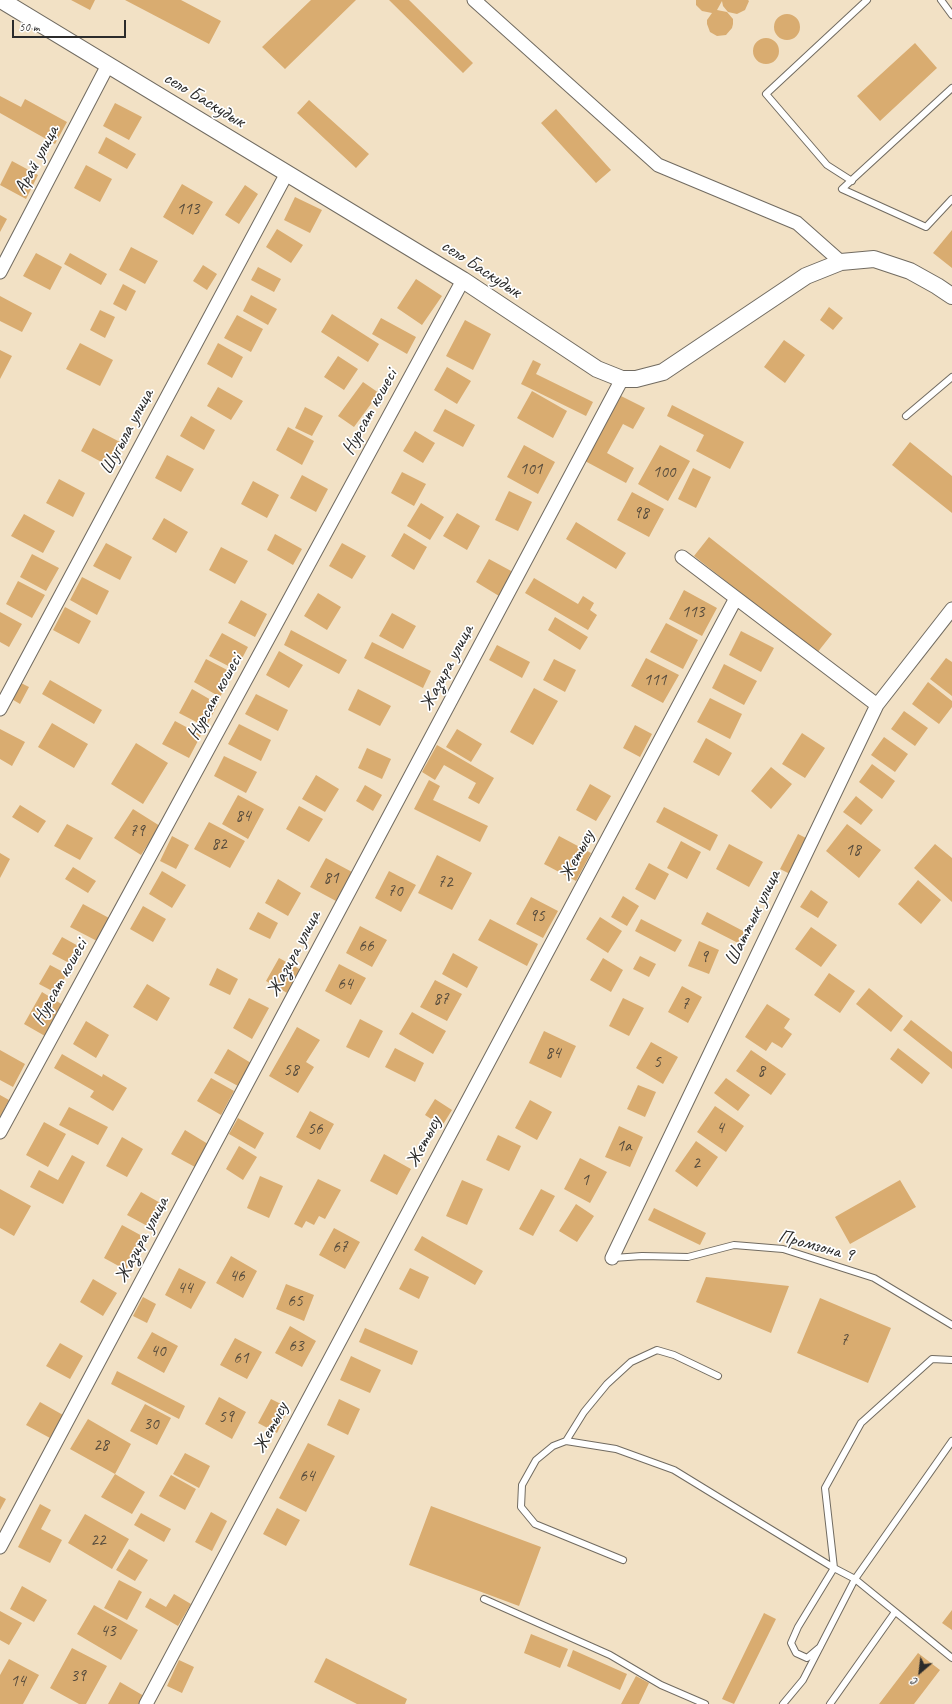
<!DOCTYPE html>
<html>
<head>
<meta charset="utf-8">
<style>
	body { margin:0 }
	#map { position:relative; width:952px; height:1704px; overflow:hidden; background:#f2e1c5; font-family:Caveat,sans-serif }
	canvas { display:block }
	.north { position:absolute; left:900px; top:1652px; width:40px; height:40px; -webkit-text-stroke:3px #fff; paint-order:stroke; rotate:208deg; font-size:11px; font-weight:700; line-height:16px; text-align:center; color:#2b2b2b }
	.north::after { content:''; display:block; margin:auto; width:14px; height:18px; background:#2b2b2b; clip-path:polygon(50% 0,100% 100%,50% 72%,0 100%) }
	.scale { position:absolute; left:12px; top:20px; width:114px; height:18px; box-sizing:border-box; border:2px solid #2b2b2b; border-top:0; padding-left:5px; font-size:12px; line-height:14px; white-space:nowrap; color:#2b2b2b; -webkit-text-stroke:3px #fff; paint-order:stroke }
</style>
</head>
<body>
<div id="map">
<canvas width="952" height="1704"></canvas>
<div class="north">С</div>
<div class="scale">50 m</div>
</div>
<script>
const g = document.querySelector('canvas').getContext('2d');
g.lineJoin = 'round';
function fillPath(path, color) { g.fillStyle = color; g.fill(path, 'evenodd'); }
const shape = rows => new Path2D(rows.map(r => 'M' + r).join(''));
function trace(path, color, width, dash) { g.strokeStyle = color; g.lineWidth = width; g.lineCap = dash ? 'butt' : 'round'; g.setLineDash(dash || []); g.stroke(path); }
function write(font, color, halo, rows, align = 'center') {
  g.font = font + ' Caveat,sans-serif'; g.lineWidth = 3.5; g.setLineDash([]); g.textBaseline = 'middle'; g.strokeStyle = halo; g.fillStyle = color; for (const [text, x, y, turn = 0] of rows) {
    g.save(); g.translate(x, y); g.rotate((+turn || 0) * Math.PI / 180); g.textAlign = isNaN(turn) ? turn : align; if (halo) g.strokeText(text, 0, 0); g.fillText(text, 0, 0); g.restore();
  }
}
fillPath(shape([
	[71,0,95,0,90,10],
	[125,0,181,0,221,21,209,44],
	[311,0,356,0,285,69,262,47],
	[389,0,409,0,473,63,463,73],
	[696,0,748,0,749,1,745,10,737,14,728,12,723,6,722,1,717,10,727,12,733,19,733,24,732,28,726,35,717,36,710,32,707,24,707,20,712,13,702,11,696,5],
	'774 27a13 13 0 1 1 26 0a13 13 0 1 1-26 0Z',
	'753 51a13 13 0 1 1 26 0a13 13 0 1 1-26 0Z',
	[915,43,937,68,880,121,857,96],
	[0,96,21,107,25,99,67,122,55,144,0,113],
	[309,100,369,154,356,168,297,113],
	[115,103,142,117,129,140,103,126],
	[556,109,611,170,596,183,541,123],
	[106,137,136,154,127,169,98,153],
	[12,161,38,175,26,199,0,185],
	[86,165,112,179,100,202,74,188],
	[182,184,213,202,193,235,163,217],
	[245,185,258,194,239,224,225,215],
	[295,197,322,210,310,233,284,220],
	[0,215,7,219,0,232],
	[277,229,303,245,291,263,266,247],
	[952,230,952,268,933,253],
	[131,247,158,261,145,284,119,270],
	[36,253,62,267,50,290,23,276],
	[70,253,107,274,101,285,64,264],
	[203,265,217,274,207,290,193,281],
	[258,267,281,279,274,292,251,280],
	[416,279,442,296,422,325,397,308],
	[123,284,136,291,126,311,113,304],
	[251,295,277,309,268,325,243,311],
	[0,296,32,313,22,332,0,321],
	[829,307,843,318,833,330,820,320],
	[100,310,115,317,105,338,90,330],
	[332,314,379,344,368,362,321,332],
	[237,315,263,329,251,352,224,338],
	[381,318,416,337,407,354,372,334],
	[465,320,491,334,473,370,446,356],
	[784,340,805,355,785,383,764,367],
	[80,343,113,360,100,386,66,369],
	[218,343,243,357,232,378,207,364],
	[0,350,12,356,0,379],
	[338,356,358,369,344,390,324,377],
	[533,360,541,364,536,374,593,402,586,416,521,384],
	[447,367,471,381,457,404,434,390],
	[363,382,379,393,354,427,338,416],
	[218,387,243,401,231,420,207,406],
	[532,391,567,411,553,438,517,418],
	[621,396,645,408,633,429,623,424,607,453,634,468,626,483,585,461],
	[672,405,744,442,730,469,696,451,704,435,667,416],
	[305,407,323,416,312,436,295,428],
	[445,409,475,425,463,447,433,431],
	[191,416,215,430,204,450,180,436],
	[288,427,314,441,302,465,276,450],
	[93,428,120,442,107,465,81,451],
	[415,431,435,443,423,463,403,451],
	[910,442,952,476,952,513,892,465],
	[524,445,555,462,538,494,507,477],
	[660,445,690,461,668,501,638,484],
	[167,455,194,469,181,492,155,478],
	[693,468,711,477,696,508,678,499],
	[402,472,426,484,414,506,391,493],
	[302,475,328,489,316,512,290,498],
	[59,479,85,493,73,517,46,503],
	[253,481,279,495,267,518,241,504],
	[509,491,532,502,518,531,495,520],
	[632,492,664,509,649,537,617,520],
	[421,503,444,517,430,540,407,526],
	[457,513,480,526,467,550,443,536],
	[24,514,55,531,43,553,11,536],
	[164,518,188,532,176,553,152,539],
	[576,522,626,553,616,569,566,539],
	[404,533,427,547,414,570,391,556],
	[275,534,302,549,293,565,267,550],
	[709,537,832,634,817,653,694,556],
	[106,543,132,557,120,580,93,566],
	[342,543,366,556,352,579,329,566],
	[221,547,248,561,235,584,209,570],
	[32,554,59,568,46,591,20,577],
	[489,559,513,572,499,596,476,582],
	[82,577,109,591,97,615,70,600],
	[534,578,578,604,583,596,594,603,590,610,597,615,588,630,525,593],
	[18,581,45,595,32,618,6,604],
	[684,590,717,608,702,636,669,619],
	[318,593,341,607,327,630,304,616],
	[241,600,267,614,255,637,228,623],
	[65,607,91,621,79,644,53,630],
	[0,612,22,624,9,647,0,642],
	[392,613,416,626,403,649,379,636],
	[555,617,588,637,580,650,548,630],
	[666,623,698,640,683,669,650,652],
	[291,630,347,660,339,674,284,645],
	[741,631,774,648,761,672,729,655],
	[222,633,248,647,236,670,209,656],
	[372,642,431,671,423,688,364,658],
	[497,645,530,662,522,678,489,660],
	[279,651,303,665,289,688,266,675],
	[646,658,679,675,663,703,631,686],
	[946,658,952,662,952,696,930,679],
	[206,659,233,673,220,697,194,682],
	[554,659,576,670,565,692,543,680],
	[724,664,757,681,744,705,712,688],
	[50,680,102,710,94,724,42,694],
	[19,682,29,687,20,704,10,698],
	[928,682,952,701,952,707,939,724,912,704],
	[534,688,558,701,533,745,510,732],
	[192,689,218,704,206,727,179,713],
	[358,689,391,706,380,726,348,710],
	[256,694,288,710,278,731,245,714],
	[710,698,742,714,730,739,697,722],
	[904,711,928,728,915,746,891,729],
	[175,721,201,735,189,758,162,744],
	[52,723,88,744,74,768,38,747],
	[239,724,271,740,261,761,228,744],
	[635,725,652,734,640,757,623,748],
	[0,729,25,742,12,766,0,759],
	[457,729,482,744,471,762,446,747],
	[802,733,825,748,805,778,782,764],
	[884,737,908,754,895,772,871,755],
	[706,738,732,753,719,776,693,762],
	[136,743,168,763,143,804,111,784],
	[437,745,494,778,479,804,468,798,476,783,444,765,435,780,422,772],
	[367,748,391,759,382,779,358,768],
	[224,756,257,772,246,793,214,776],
	[872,764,895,781,882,799,859,782],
	[771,767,792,784,771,809,751,791],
	[316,775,339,789,325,812,302,799],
	[429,780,440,786,433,800,488,826,480,842,414,809],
	[590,784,611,796,596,821,576,810],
	[365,785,382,795,373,811,356,801],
	[238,795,264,809,248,839,222,824],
	[856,796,873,810,861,825,843,812],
	[20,805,46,821,38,833,12,817],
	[299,806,323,819,309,842,286,829],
	[664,807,718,835,710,851,656,822],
	[133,809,160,826,141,855,114,838],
	[209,822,245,841,230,868,194,849],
	[67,824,93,838,80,860,54,846],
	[847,824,881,850,859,878,826,851],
	[798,834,808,839,790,874,780,869],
	[172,836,189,845,176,869,160,861],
	[559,836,591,853,576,881,544,864],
	[681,841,701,852,687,879,667,868],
	[729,844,763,862,749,887,716,869],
	[935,844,952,858,952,902,914,868],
	[0,853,10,859,0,878],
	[437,855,472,873,452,910,418,893],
	[326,858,352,872,336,901,310,887],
	[649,863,669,874,655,900,635,889],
	[73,867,96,881,88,893,65,879],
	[162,871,186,885,172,908,149,894],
	[389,871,416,885,401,912,375,898],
	[278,879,301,893,288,916,265,903],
	[918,880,941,900,921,924,898,904],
	[811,890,828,902,818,918,800,907],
	[623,896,639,906,627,926,611,917],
	[531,897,558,911,543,938,516,924],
	[83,904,109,918,97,941,70,927],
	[143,906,166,919,153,942,130,929],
	[258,912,278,923,270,939,249,929],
	[707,912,745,932,740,944,701,924],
	[600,917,622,931,608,953,586,939],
	[490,919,538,944,527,966,478,940],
	[641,919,682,940,675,952,635,931],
	[360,926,387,940,372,967,346,953],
	[811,927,837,945,821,967,795,949],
	[62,937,82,948,73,965,52,954],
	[699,941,719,950,709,974,688,966],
	[453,953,478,967,467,988,442,974],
	[640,956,656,964,649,977,633,969],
	[279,958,303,971,289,994,266,981],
	[603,958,623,970,611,992,590,980],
	[339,964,366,978,351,1005,325,991],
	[50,965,67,974,56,993,39,984],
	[217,968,238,979,230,995,209,985],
	[829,973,855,991,840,1013,814,995],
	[435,980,462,994,447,1021,420,1007],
	[147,984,170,998,157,1021,133,1007],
	[682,986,702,997,688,1023,668,1012],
	[869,988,903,1016,891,1032,856,1004],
	[42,992,63,1005,45,1036,24,1024],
	[249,998,269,1008,252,1039,233,1028],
	[623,998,644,1008,629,1036,609,1026],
	[767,1004,790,1019,784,1028,792,1034,782,1048,772,1042,766,1051,745,1037],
	[412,1012,446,1031,433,1054,399,1034],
	[360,1019,383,1031,369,1058,346,1047],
	[911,1020,952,1052,952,1069,903,1030],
	[86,1021,109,1035,96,1058,73,1044],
	[297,1027,320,1040,306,1062,314,1067,298,1093,269,1076],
	[544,1031,576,1046,561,1078,529,1063],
	[651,1042,678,1057,663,1084,636,1068],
	[395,1048,424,1063,415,1082,385,1067],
	[898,1048,930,1073,922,1084,890,1059],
	[228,1049,251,1063,238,1086,214,1073],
	[0,1050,25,1064,13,1087,0,1080],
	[751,1050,786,1074,771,1095,736,1071],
	[62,1054,102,1077,103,1074,127,1088,113,1111,90,1097,94,1091,54,1068],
	[211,1078,234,1091,221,1115,197,1101],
	[726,1078,750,1095,738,1111,714,1093],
	[638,1085,656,1092,645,1117,627,1109],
	[0,1095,9,1100,0,1117],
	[435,1099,452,1110,442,1126,425,1115],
	[530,1100,552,1112,537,1140,515,1128],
	[715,1106,744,1126,726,1152,697,1132],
	[69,1107,108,1127,98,1145,59,1125],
	[310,1111,334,1124,320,1150,296,1137],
	[238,1118,264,1133,255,1149,229,1134],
	[44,1122,66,1134,48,1167,26,1155],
	[619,1126,643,1137,630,1167,605,1157],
	[185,1130,208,1144,195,1167,171,1154],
	[498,1135,521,1146,509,1171,486,1160],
	[122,1137,143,1149,127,1177,106,1166],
	[696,1141,718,1157,697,1187,675,1171],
	[239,1146,257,1157,243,1180,226,1169],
	[384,1154,411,1169,397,1195,370,1181],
	[72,1155,85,1162,63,1204,30,1187,39,1170,58,1180],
	[580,1158,607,1172,590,1203,564,1189],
	[260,1176,283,1186,269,1218,247,1208],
	[318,1179,341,1190,325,1219,319,1216,314,1225,306,1221,302,1228,294,1224],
	[462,1180,483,1189,467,1225,446,1216],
	[900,1180,916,1207,850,1244,835,1217],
	[0,1189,31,1206,14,1236,0,1228],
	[541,1189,555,1196,533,1236,519,1229],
	[141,1192,164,1205,151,1228,127,1215],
	[576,1204,594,1216,577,1242,559,1231],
	[654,1208,706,1233,700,1245,648,1220],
	[122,1225,144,1237,126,1270,104,1258],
	[334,1228,360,1242,345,1269,319,1255],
	[422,1236,483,1271,475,1285,414,1250],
	[231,1256,257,1271,243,1298,216,1283],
	[179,1268,206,1282,191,1309,165,1295],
	[410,1268,429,1277,419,1299,399,1289],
	[706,1277,789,1286,771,1333,696,1302],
	[93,1279,117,1293,103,1316,80,1302],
	[286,1284,314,1295,304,1321,276,1309],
	[143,1297,156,1304,147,1323,133,1316],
	[820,1298,891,1328,868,1383,797,1353],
	[290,1326,316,1341,302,1367,275,1353],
	[365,1328,418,1351,412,1365,359,1342],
	[152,1332,178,1346,164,1373,137,1358],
	[235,1338,262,1352,247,1379,220,1365],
	[60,1343,83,1356,70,1379,46,1366],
	[351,1356,381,1370,370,1393,340,1380],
	[117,1371,185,1406,179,1419,111,1384],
	[219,1397,246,1412,232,1439,205,1424],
	[271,1399,289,1408,277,1433,258,1423],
	[339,1399,360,1409,348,1435,327,1425],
	[40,1402,63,1415,50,1438,26,1425],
	[145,1404,171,1418,157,1445,130,1431],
	[88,1419,131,1444,115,1474,70,1449],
	[308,1443,335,1456,306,1512,279,1498],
	[185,1453,210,1466,199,1488,173,1474],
	[115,1474,145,1492,132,1514,101,1497],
	[171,1475,196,1489,185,1510,159,1496],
	[0,1496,6,1499,0,1510],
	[40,1504,51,1510,41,1529,62,1540,50,1563,18,1547],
	[431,1506,541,1547,519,1606,409,1565],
	[277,1508,300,1520,286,1546,263,1534],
	[211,1512,227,1521,212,1551,195,1542],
	[141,1513,171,1529,164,1542,134,1525],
	[85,1514,129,1539,112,1569,68,1543],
	[129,1549,148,1560,135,1581,116,1570],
	[119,1580,142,1592,127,1620,104,1608],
	[22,1586,47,1600,34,1622,10,1609],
	[174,1594,191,1604,178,1626,145,1607,150,1598,166,1607],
	[94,1605,138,1630,121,1660,77,1634],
	[952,1610,952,1630,942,1623],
	[0,1611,22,1623,9,1645,0,1640],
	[764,1613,776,1619,734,1704,722,1699],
	[531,1634,568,1649,560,1668,524,1653],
	[72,1648,107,1666,86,1704,79,1704,50,1688],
	[573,1650,627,1674,620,1690,567,1666],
	[918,1653,940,1670,914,1704,879,1704],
	[326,1658,407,1699,405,1704,357,1704,314,1682],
	[9,1659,39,1675,23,1704,0,1704,0,1675],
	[179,1660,194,1667,182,1693,167,1686],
	[636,1676,649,1683,639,1704,621,1704],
	[120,1682,144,1696,140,1704,108,1704]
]), '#d9ac70');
const service = shape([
	[941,0,952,15],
	[952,88,842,189,926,227,952,199],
	[852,181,827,165,766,94,867,0],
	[906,416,952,377],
	[613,1258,642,1256,688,1257,734,1245,783,1249,874,1278,952,1325],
	[952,1360,932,1359,861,1423,825,1488,834,1568,855,1579,952,1658],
	[566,1441,584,1412,607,1384,631,1362,657,1350,674,1355,718,1376],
	[623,1560,535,1524,521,1507,522,1485,536,1460,553,1446,566,1441,616,1449,674,1470,834,1568,798,1627,791,1643,796,1653,807,1658,820,1647],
	[855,1579,952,1441],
	[484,1599,610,1655,661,1685,705,1704],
	[783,1704,803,1680,855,1579],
	[830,1704,895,1612]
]);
const minor = shape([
	[474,0,658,165,797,223,841,262],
	[0,272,108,65],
	[682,557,877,705],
	[0,709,287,173],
	[0,1132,463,280],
	[612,1258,877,705,952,609],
	[0,1547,622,379],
	[146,1704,736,598]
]);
const tertiary = shape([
	[1,0,463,280,597,369,622,379,636,379,663,372,806,276,841,262,874,259,910,271,937,286,952,296]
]);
trace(service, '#716b61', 8);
trace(minor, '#716b61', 15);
trace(tertiary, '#716b61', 18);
trace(service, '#fff', 6);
trace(minor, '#fff', 13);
trace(tertiary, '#fff', 16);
write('17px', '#564b3c', null, [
	["113",188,210],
	["101",531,470],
	["100",664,473],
	["98",641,514],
	["113",693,613],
	["111",655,681],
	["84",243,817],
	["79",137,832],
	["82",219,845],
	["18",853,851],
	["81",331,879],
	["72",445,883],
	["70",395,892],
	["95",537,917],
	["66",366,947],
	["9",704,958],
	["64",345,985],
	["87",441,1000],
	["7",685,1005],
	["84",553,1054],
	["5",657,1063],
	["58",291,1071],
	["8",761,1072],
	["4",720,1129],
	["56",315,1130],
	["1а",624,1147],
	["2",696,1164],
	["1",585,1181],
	["67",340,1248],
	["46",237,1277],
	["44",185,1289],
	["65",295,1302],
	["7",844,1341],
	["63",296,1347],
	["40",158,1352],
	["61",241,1359],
	["59",226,1418],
	["30",151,1425],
	["28",101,1446],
	["64",307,1477],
	["22",98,1541],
	["43",108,1632],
	["39",78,1677],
	["14",18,1682]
]);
write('19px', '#2b2b2b', '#fff', [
	["село Баскудык",204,100,31],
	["Арай улица",37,160,-62],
	["село Баскудык",481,269,33],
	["Нурсат кошесi",370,412,-61],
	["Шугыла улица",127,432,-62],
	["Жазира улица",447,668,-62],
	["Нурсат кошесi",215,697,-61],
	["Жетысу",577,856,-62],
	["Шаттык улица",753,918,-64],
	["Жазира улица",294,954,-62],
	["Нурсат кошесi",60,982,-61],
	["Жетысу",424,1142,-62],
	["Жазира улица",142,1240,-62],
	["Промзона 9",816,1246,15],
	["Жетысу",271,1428,-62]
]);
</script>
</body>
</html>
